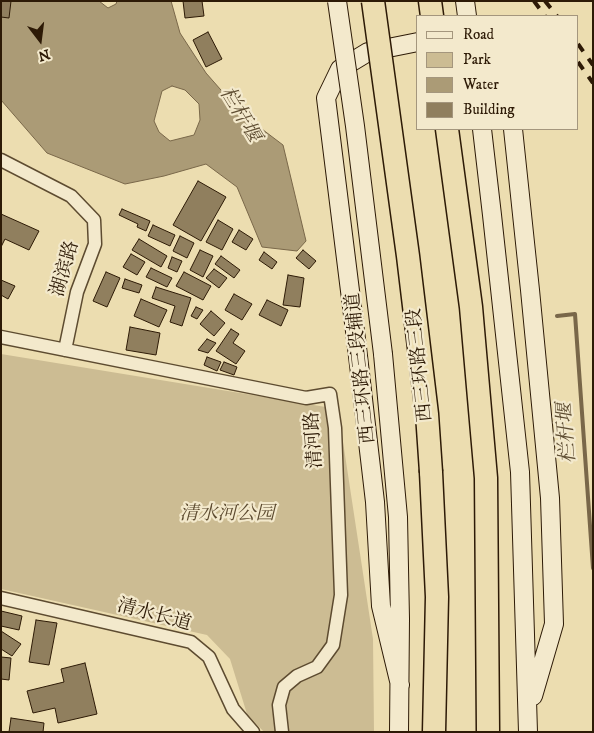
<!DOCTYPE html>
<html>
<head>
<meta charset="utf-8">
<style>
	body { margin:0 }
	#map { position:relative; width:594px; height:733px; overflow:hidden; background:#ecddb0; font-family:"IM FELL DW Pica",serif }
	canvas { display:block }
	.frame { position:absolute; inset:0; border:2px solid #2d1a06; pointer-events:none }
	.legend { position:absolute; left:416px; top:15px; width:162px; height:115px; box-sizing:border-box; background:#f3e9cc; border:1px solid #a4967d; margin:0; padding:6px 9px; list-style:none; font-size:15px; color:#2d1a06 }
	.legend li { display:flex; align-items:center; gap:10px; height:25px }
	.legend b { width:25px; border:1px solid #a4967d }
	.north { position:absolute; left:15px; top:15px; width:50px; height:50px; -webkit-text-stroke:4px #f3e9cc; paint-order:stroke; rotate:165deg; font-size:14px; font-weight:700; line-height:20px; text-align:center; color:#2d1a06 }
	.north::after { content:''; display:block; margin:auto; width:18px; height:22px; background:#2d1a06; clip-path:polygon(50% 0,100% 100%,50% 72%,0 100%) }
</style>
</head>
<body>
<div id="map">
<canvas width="594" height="733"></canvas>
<div class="frame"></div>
<ul class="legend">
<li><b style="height:6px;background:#f3e9cc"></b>Road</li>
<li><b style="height:14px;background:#ccbc93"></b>Park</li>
<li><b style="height:14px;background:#ab9b76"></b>Water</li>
<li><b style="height:14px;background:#907f5e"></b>Building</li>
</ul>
<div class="north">N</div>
</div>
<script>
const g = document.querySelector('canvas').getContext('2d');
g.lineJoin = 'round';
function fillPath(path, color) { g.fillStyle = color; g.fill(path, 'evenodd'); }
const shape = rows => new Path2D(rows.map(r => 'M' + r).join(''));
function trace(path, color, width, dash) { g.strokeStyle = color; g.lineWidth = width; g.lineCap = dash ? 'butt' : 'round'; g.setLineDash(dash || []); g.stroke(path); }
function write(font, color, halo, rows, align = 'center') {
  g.font = font + ' "IM FELL DW Pica","Noto Serif SC",serif'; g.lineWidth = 4.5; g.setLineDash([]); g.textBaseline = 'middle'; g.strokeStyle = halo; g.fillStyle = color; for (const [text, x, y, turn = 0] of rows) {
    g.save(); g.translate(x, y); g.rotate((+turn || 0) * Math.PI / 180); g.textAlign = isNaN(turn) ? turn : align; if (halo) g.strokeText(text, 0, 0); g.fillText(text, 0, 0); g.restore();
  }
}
fillPath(shape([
	[1,354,338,409,373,639,374,732,264,732,247,714,230,659,207,635,1,589]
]), '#ccbc93');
const water = shape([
	[1,1,99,1,108,8,116,4,117,1,171,1,180,33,206,73,242,114,283,145,306,241,297,251,262,247,237,187,206,164,164,176,125,184,47,153,1,100,1,1],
	[172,86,185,90,199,104,200,120,194,135,170,141,159,132,154,121,162,91,172,86]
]);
fillPath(water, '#ab9b76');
trace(water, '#796749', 1);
trace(shape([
	[557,316,575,314,593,568]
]), '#796749', 4);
const building = shape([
	[1,1,11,1,9,18,1,17,1,1],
	[183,1,202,1,204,16,185,18,183,1],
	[208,32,222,59,206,67,193,40,208,32],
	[198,181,226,197,201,241,173,225,198,181],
	[122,209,150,221,146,231,137,227,138,224,119,215,122,209],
	[1,214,39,231,29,250,5,239,1,247,1,214],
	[218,220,233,229,222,250,206,242,218,220],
	[153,225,175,235,170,246,148,236,153,225],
	[239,230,253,239,246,250,232,242,239,230],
	[180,236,194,243,187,258,173,251,180,236],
	[139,239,167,256,161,267,132,250,139,239],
	[200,250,213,256,203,277,190,270,200,250],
	[303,250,316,261,309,269,296,258,303,250],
	[264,252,277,262,272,269,259,260,264,252],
	[131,254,145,262,137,275,123,267,131,254],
	[221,256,240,270,234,278,215,264,221,256],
	[172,257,182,261,177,272,168,268,172,257],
	[151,268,172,278,167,287,146,277,151,268],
	[214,269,227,278,219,288,206,278,214,269],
	[106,272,120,278,107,307,93,301,106,272],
	[184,272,211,286,203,300,176,286,184,272],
	[288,275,304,278,300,307,283,305,288,275],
	[125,279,142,285,139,293,122,288,125,279],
	[1,280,15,286,8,299,1,295,1,280],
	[156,287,191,298,182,326,170,322,175,306,152,298,156,287],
	[234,294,252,304,242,320,225,310,234,294],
	[141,299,167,310,159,327,134,316,141,299],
	[267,300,288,310,281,326,259,315,267,300],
	[196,307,203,310,197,319,191,316,196,307],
	[211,311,225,323,214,336,200,324,211,311],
	[130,327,160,333,156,355,126,350,130,327],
	[231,329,239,334,233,343,245,351,236,364,216,351,231,329],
	[207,339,216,343,208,353,198,350,207,339],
	[207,357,221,362,217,371,204,365,207,357],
	[224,362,237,367,234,375,220,370,224,362],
	[1,611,22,616,19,630,1,626,1,611],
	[36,620,57,623,49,665,29,662,36,620],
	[1,631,21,644,12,656,1,649,1,631],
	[1,657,11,658,9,680,1,679,1,657],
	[85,663,97,714,58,723,55,708,33,713,27,691,64,682,61,669,85,663],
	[11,718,44,723,43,732,9,732,11,718]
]);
fillPath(building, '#907f5e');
trace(building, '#2d1a06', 1);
const street = shape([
	[1,160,71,196,94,220,95,244,77,292,65,350],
	[1,337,306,398,330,394,335,428,341,595,333,645,317,667,297,676,284,687,279,705,282,732],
	[1,598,191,642,209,657,233,709,253,732]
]);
const secondary = shape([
	[465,1,467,16],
	[482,129,492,215,520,472,528,732],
	[513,129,530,290,550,498,554,624,533,696],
	[383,354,398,517,400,619,399,732],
	[400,685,381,606,375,502,356,339,326,98,340,69,368,52,418,42]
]);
const highway = shape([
	[430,1,432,16],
	[447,129,471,307,486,478,488,732],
	[431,472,437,597,434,732]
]);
trace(street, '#5d4b30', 15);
trace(secondary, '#2d1a06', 20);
trace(highway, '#2d1a06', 25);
trace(street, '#f3e9cc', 12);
trace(secondary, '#f3e9cc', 18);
trace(highway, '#ecddb0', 22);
trace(shape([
	[534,1,545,16],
	[545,1,557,16],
	[578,44,593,65],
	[578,62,593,83]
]), '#2d1a06', 4, [9, 9]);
const secondaryBridge = shape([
	[337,1,355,126,383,354]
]);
const highwayBridge = shape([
	[373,1,408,256,427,414,431,472]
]);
trace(secondaryBridge, '#2d1a06', 20, []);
trace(highwayBridge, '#2d1a06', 25, []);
trace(secondaryBridge, '#f3e9cc', 18);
trace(highwayBridge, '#ecddb0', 22);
write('19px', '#2d1a06', '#f3e9cc', [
	["湖滨路",66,269,-74],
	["西三环路三段",421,365,-96],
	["西三环路三段辅道",362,368,-96],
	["清河路",315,440,-94],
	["清水长道",154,616,15]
]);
write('italic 19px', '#5d4b30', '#f3e9cc', [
	["清水河公园",227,515]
]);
write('italic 20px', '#5f4e33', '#f3e9cc', [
	["栏杆堰",239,115,59],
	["栏杆堰",568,433,-94]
]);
</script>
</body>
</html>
